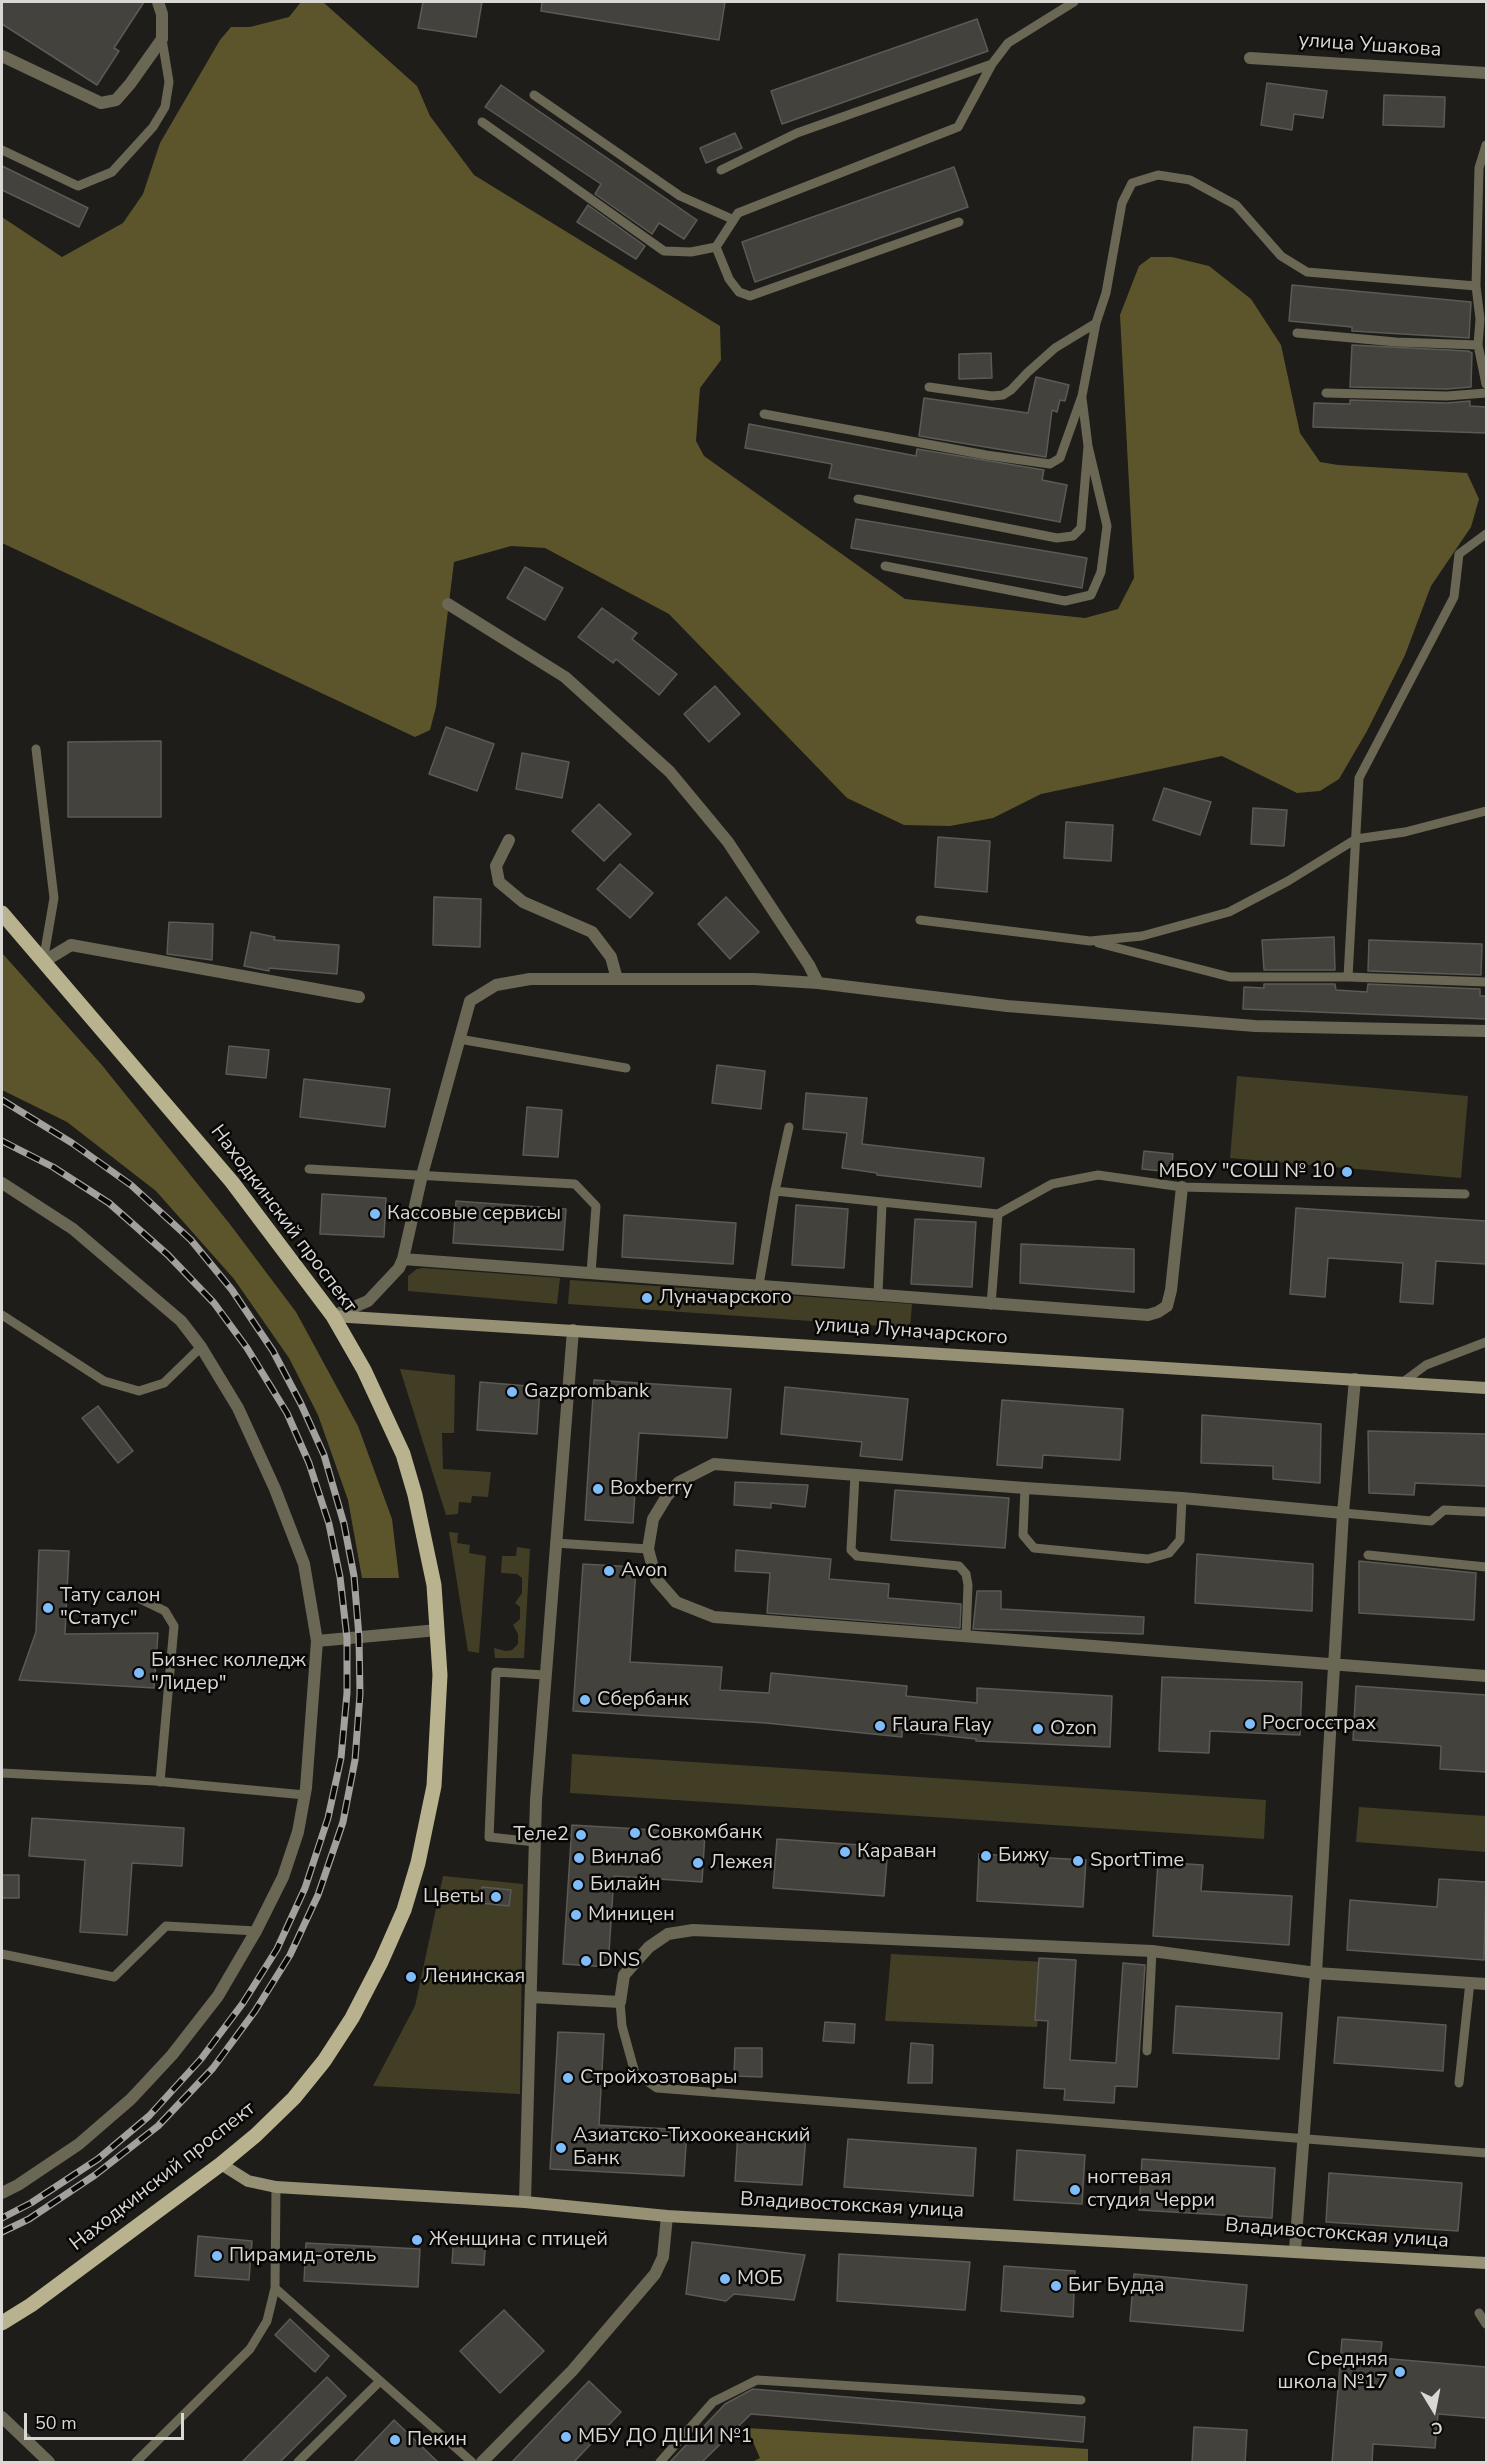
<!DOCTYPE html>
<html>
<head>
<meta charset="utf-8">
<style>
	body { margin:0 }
	#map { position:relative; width:1488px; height:2464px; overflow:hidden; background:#1e1d19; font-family:"Nunito Sans",sans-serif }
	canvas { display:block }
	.frame { position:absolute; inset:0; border:3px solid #d9d8d5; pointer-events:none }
	.north { position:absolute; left:1404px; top:2380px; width:60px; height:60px; -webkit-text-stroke:4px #080706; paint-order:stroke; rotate:170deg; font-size:16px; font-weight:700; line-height:24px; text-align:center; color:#d9d8d5 }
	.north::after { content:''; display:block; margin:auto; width:21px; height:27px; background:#d9d8d5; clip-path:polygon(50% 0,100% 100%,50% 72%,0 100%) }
	.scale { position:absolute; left:24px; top:2413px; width:160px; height:27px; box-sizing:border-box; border:3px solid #d9d8d5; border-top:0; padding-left:8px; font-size:18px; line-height:21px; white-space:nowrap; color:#d9d8d5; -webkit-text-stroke:4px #080706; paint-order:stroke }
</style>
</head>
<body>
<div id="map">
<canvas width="1488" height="2464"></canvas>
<div class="frame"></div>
<div class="north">С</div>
<div class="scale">50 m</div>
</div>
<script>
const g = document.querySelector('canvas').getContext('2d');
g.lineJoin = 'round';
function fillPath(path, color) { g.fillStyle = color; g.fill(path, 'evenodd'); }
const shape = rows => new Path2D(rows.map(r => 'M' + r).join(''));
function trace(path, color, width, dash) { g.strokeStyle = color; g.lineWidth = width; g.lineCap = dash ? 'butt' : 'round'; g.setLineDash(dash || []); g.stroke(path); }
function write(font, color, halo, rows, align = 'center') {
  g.font = font + ' "Nunito Sans",sans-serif'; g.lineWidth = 5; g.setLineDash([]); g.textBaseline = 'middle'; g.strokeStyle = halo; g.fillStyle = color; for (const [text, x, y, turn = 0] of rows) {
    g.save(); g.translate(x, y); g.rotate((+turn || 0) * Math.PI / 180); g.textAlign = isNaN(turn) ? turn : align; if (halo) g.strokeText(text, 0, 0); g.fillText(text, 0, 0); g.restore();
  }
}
fillPath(shape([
	[1237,1076,1468,1096,1461,1178,1230,1158],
	[423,1268,560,1278,557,1304,408,1291,408,1276,417,1269],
	[570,1280,912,1304,910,1328,568,1304],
	[400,1369,455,1375,454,1433,442,1433,443,1469,491,1472,488,1497,472,1496,471,1503,459,1502,458,1514,446,1515],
	[449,1532,458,1533,457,1543,470,1545,469,1553,486,1556,479,1653,468,1651],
	[517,1547,530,1549,524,1658,495,1658,494,1648,506,1651,512,1650,518,1644,518,1634,513,1625,520,1619,520,1607,515,1603,522,1593,522,1578,517,1574,501,1573,502,1556,516,1556],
	[572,1754,1266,1800,1264,1839,570,1793],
	[1359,1807,1486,1816,1486,1852,1356,1842],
	[443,1876,523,1884,520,2094,373,2086,415,2006],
	[891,1954,1046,1962,1037,2027,885,2021]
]), '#423e26');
fillPath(shape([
	[301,2,323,2,417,86,430,116,474,175,720,326,721,360,700,388,696,441,704,456,905,599,1085,618,1118,609,1134,578,1120,315,1139,266,1151,257,1172,257,1209,266,1251,299,1281,345,1300,433,1320,462,1338,465,1467,473,1479,499,1471,527,1431,586,1405,655,1367,731,1339,779,1320,791,1297,793,1222,756,1041,794,993,818,950,826,904,825,847,798,669,614,545,548,511,546,454,562,436,707,430,730,415,737,2,543,2,217,62,257,123,223,143,194,160,143,220,40,231,27,250,27,289,17],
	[2,953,101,1064,229,1223,296,1312,358,1426,392,1519,399,1578,362,1578,348,1500,318,1415,289,1358,234,1279,156,1191,67,1122,2,1090],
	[747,2428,1088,2449,1088,2462,752,2462,760,2458]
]), '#5c552c');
const building = shape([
	[2,2,144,2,114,48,119,51,97,85,2,24,2,2],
	[423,2,482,2,476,37,418,28,423,2],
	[542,2,725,2,719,40,541,11,542,2],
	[977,19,988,51,782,124,771,91,977,19],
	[1267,83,1327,91,1323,118,1294,114,1292,130,1261,125,1267,83],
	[501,85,697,220,684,239,659,223,652,234,595,194,601,184,485,107,501,85],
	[1384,95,1445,97,1444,127,1383,125,1384,95],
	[735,133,742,148,706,163,700,148,735,133],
	[2,166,88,208,79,227,2,190,2,166],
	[954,167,968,207,755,282,742,242,954,167],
	[588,205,645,246,636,259,577,222,588,205],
	[1292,285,1471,302,1469,338,1352,331,1352,327,1289,321,1292,285],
	[1352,345,1468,351,1472,353,1471,387,1447,389,1350,387,1352,345],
	[991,353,992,378,959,379,959,354,991,353],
	[1036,377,1069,385,1065,401,1060,400,1057,412,1052,410,1046,457,919,436,924,398,1028,413,1036,377],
	[1350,400,1447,403,1470,401,1470,406,1486,407,1486,433,1313,427,1314,403,1350,404,1350,400],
	[749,424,916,456,917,449,1044,470,1042,480,1067,485,1060,522,829,478,832,464,745,448,749,424],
	[856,519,1087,558,1082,588,851,548,856,519],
	[525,567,563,588,545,620,507,598,525,567],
	[602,608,637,633,632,639,677,674,659,695,616,659,613,663,578,637,602,608],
	[715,686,740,714,709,742,684,714,715,686],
	[446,727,494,744,477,791,429,774,446,727],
	[161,741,161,817,68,817,68,742,161,741],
	[522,753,569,762,562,798,516,789,522,753],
	[1164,788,1211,802,1200,835,1153,820,1164,788],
	[599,804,631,834,604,861,572,831,599,804],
	[1253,808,1287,810,1284,846,1251,844,1253,808],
	[1066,822,1113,825,1111,861,1064,858,1066,822],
	[938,837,990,841,987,892,935,887,938,837],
	[620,864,653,893,630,918,597,889,620,864],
	[434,897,481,899,480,947,433,945,434,897],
	[726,897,759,932,730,959,698,924,726,897],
	[169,922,213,924,212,960,167,954,169,922],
	[251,932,275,937,274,940,339,945,337,974,269,968,269,971,244,966,251,932],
	[1334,937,1335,970,1264,970,1262,940,1334,937],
	[1369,940,1482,944,1481,975,1368,971,1369,940],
	[1264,984,1335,984,1336,990,1367,992,1368,984,1480,989,1480,996,1486,996,1486,1019,1243,1009,1244,987,1264,988,1264,984],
	[229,1046,269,1050,266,1078,226,1074,229,1046],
	[717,1065,765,1071,761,1109,712,1103,717,1065],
	[304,1079,390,1089,385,1127,300,1117,304,1079],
	[806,1093,867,1098,862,1144,984,1158,981,1187,877,1175,877,1173,842,1168,847,1133,803,1129,806,1093],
	[527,1107,562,1110,558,1157,523,1155,527,1107],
	[1144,1151,1173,1154,1171,1172,1142,1169,1144,1151],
	[322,1194,386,1198,384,1237,320,1234,322,1194],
	[456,1201,566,1209,563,1250,453,1243,456,1201],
	[796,1205,848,1209,844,1268,792,1265,796,1205],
	[1296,1208,1486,1221,1486,1264,1436,1261,1433,1304,1400,1302,1403,1263,1328,1258,1325,1297,1290,1294,1296,1208],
	[624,1215,736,1223,733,1264,622,1257,624,1215],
	[915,1219,976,1222,972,1287,911,1284,915,1219],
	[1021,1244,1134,1249,1134,1292,1020,1283,1021,1244],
	[594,1380,731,1389,727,1438,639,1433,633,1523,585,1520,594,1380],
	[480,1382,540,1387,537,1434,477,1430,480,1382],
	[785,1387,908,1399,902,1460,860,1456,862,1442,781,1434,785,1387],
	[1002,1400,1123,1409,1120,1460,1043,1455,1042,1468,997,1465,1002,1400],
	[98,1406,133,1451,118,1463,82,1418,98,1406],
	[1202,1415,1321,1424,1320,1483,1273,1479,1273,1466,1201,1463,1202,1415],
	[1368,1431,1486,1434,1486,1486,1415,1483,1414,1495,1369,1493,1368,1431],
	[735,1482,808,1485,805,1507,771,1503,771,1508,734,1505,735,1482],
	[895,1490,1009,1498,1005,1548,891,1540,895,1490],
	[39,1550,69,1551,65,1634,158,1633,154,1688,19,1680,36,1632,39,1550],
	[736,1550,831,1559,829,1579,889,1584,888,1598,961,1604,960,1628,767,1613,770,1573,735,1571,736,1550],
	[1197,1554,1313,1564,1312,1611,1195,1603,1197,1554],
	[1359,1561,1476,1573,1474,1620,1359,1613,1359,1561],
	[583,1564,636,1567,630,1662,722,1667,720,1690,769,1693,771,1673,907,1686,906,1696,977,1703,977,1688,1112,1696,1110,1747,976,1741,976,1739,902,1731,902,1737,766,1723,573,1711,583,1564],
	[977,1591,1001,1591,1001,1609,1144,1617,1143,1634,973,1629,977,1591],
	[1162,1677,1302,1682,1300,1735,1210,1731,1209,1753,1159,1751,1162,1677],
	[1356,1686,1486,1695,1486,1772,1440,1769,1441,1746,1353,1740,1356,1686],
	[32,1818,184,1828,182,1866,132,1863,127,1935,80,1932,85,1860,29,1856,32,1818],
	[572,1825,705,1833,702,1882,614,1876,608,1967,563,1964,572,1825],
	[777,1839,888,1847,884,1896,773,1888,777,1839],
	[979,1854,1086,1860,1083,1907,977,1901,979,1854],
	[1158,1862,1203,1865,1201,1891,1292,1896,1289,1945,1153,1936,1158,1862],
	[2,1875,19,1875,19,1898,2,1898,2,1875],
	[1439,1879,1486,1882,1484,1960,1347,1950,1350,1900,1437,1907,1439,1879],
	[482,1887,511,1890,509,1906,481,1903,482,1887],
	[1039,1958,1076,1960,1070,2060,1116,2063,1123,1963,1145,1965,1137,2087,1115,2086,1114,2103,1064,2100,1065,2089,1044,2088,1048,2021,1035,2020,1039,1958],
	[1176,2006,1282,2013,1279,2059,1173,2053,1176,2006],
	[1338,2017,1446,2025,1443,2071,1334,2063,1338,2017],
	[825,2022,855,2024,854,2043,823,2041,825,2022],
	[558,2032,604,2034,599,2125,687,2130,684,2176,550,2169,558,2032],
	[911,2043,933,2045,932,2083,908,2083,911,2043],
	[735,2048,762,2048,762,2077,734,2076,735,2048],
	[738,2131,806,2135,802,2185,735,2181,738,2131],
	[848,2139,976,2148,973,2196,844,2187,848,2139],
	[1017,2150,1085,2155,1082,2204,1014,2200,1017,2150],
	[1142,2159,1275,2168,1272,2218,1139,2210,1142,2159],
	[1329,2173,1462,2183,1458,2231,1326,2222,1329,2173],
	[454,2234,486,2236,484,2265,452,2263,454,2234],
	[198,2236,252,2241,249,2280,195,2276,198,2236],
	[692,2242,805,2255,794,2300,734,2294,726,2301,686,2294,692,2242],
	[306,2243,420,2249,418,2287,304,2281,306,2243],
	[839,2254,970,2262,965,2310,837,2301,839,2254],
	[1004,2266,1075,2271,1073,2317,1001,2311,1004,2266],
	[1134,2274,1247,2285,1243,2331,1130,2321,1134,2274],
	[504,2310,544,2351,500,2393,460,2351,504,2310],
	[290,2319,329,2356,315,2372,275,2335,290,2319],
	[1342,2339,1382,2342,1380,2358,1486,2367,1486,2418,1438,2414,1435,2448,1373,2444,1372,2463,1332,2463,1342,2339],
	[327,2377,346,2396,279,2463,241,2463,327,2377],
	[589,2381,621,2412,573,2463,511,2463,589,2381],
	[753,2389,1085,2417,1083,2442,751,2414,701,2463,669,2463,725,2404,753,2389],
	[394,2420,439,2463,353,2463,394,2420],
	[1194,2427,1247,2430,1245,2463,1192,2463,1194,2427]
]);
fillPath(building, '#43423d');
trace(building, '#5b5a55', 1.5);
trace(shape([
	[534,95,680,196,732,219],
	[482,122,664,251,691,252,716,247],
	[1486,145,1479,168,1476,286,1480,319,1478,345,1486,384],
	[2,150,78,186,112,172,153,127,165,107,169,82,162,39],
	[721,170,797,133,992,64],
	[959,222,750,296,739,292,729,279,716,247,738,213,958,127,992,64,1008,43,1074,2],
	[1297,333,1396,342,1478,345],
	[929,387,992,396,1003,395,1011,390,1028,372,1055,348,1096,323,1106,293,1122,203,1132,183,1158,175,1190,180,1236,205,1281,256,1307,272,1476,286],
	[1326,393,1447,396,1486,393],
	[764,414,986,455,1050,464,1060,458,1082,396,1096,323],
	[858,499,1057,538,1073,536,1081,528,1088,446,1082,398],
	[885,566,1065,601,1091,595,1101,572,1107,526,1088,446],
	[36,749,54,898,43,962],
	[920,920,1090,941,1142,936,1229,912,1288,881,1356,839,1405,832,1486,811],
	[1098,943,1230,977,1348,977,1486,982],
	[1348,977,1359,778,1454,597,1459,554,1486,534],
	[459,1039,626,1068],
	[309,1169,575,1184,596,1206,591,1273],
	[775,1191,998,1214,1052,1184,1098,1175,1182,1187,1465,1194],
	[759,1285,775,1191,789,1127],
	[878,1293,882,1204],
	[991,1305,998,1214],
	[2,1315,104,1381,139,1391,164,1383,201,1347],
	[1403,1382,1426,1365,1486,1342],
	[855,1475,851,1550,857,1556,959,1566,966,1574,968,1585,966,1637],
	[1025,1488,1023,1535,1034,1548,1148,1559,1169,1553,1180,1540,1182,1498],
	[1343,1513,1431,1521,1444,1510,1486,1512],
	[555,1543,648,1549],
	[1368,1555,1486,1567],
	[138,1598,165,1611,174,1626,160,1782],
	[2,1773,155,1781,305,1795],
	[535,1842,489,1837,496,1672,544,1675],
	[2,1954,114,1977,166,1926,256,1931],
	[620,2002,622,2026,635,2073,657,2088,1486,2153],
	[1147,2051,1152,1951],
	[1459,2083,1470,1982],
	[276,2187,275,2288,472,2462],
	[1479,2313,1486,2324],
	[136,2462,250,2349,267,2321,275,2288],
	[298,2462,380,2381],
	[660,2462,713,2402,757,2380,1081,2400]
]), '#6a6755', 9);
trace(shape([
	[2,56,101,103,116,100,130,84,162,39,162,14,158,2],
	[1250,58,1486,73],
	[448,604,565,677,670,772,728,842,809,965,818,983],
	[509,840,496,866,499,882,523,902,592,932,611,957,617,979],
	[43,962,71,945,359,997],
	[2,1183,73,1229,181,1321,201,1347,238,1408,275,1489,304,1564,317,1641],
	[403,1259,1148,1315,1158,1312,1167,1306,1171,1290,1182,1187],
	[333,1316,368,1301,399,1268,403,1259,422,1175,470,1001,496,985,530,979,754,979,818,983,1007,1006,1255,1026,1486,1031],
	[1343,1513,1182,1498,1025,1488,714,1464,679,1482,667,1496,653,1519,648,1549,656,1579,676,1602,714,1617,1486,1676],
	[531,1997,620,2002,624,1975,649,1947,668,1934,693,1930,1152,1951,1316,1973,1486,1984],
	[1295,2250,1316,1973,1343,1513,1355,1379],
	[2,2417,49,2462],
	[482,2462,572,2371,655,2274,663,2257,667,2216]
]), '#6a6755', 12);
trace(shape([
	[2,2193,18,2185,79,2144,131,2099,172,2055,218,1996,256,1931,283,1877,298,1832,306,1788,317,1641,438,1630],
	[525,2202,536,1800,573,1330]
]), '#6a6755', 12);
trace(shape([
	[333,1316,1486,1388],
	[221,2164,248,2181,276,2187,525,2202,667,2216,1486,2263]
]), '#969175', 12);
trace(shape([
	[2,913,232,1182,333,1316,364,1370,403,1454,415,1495,434,1585,440,1675,434,1786,418,1863,404,1910,381,1962,352,2018,324,2061,294,2098,256,2135,221,2164,31,2305,2,2323]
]), '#b9b28e', 15);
const rail = shape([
	[2,1100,72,1143,131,1185,191,1240,232,1290,273,1351,301,1404,324,1455,344,1524,354,1576,359,1637,360,1694,355,1760,343,1822,318,1895,290,1955,255,2011,213,2068,158,2126,95,2175,29,2219,2,2232],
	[2,1141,53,1167,109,1203,168,1255,214,1303,247,1348,287,1413,309,1463,329,1524,340,1577,347,1638,347,1693,341,1758,328,1818,305,1888,277,1949,243,2003,201,2059,149,2116,98,2159,31,2203,2,2218]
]);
trace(rail, '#a2a19e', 7);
trace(rail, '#080706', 4.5, [14]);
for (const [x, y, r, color] of [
	[1347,1172,6,"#7fbdfa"],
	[375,1214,6,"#7fbdfa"],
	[647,1298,6,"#7fbdfa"],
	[512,1392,6,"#7fbdfa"],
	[598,1489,6,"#7fbdfa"],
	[609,1571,6,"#7fbdfa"],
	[48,1608,6,"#7fbdfa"],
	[139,1673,6,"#7fbdfa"],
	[585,1700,6,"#7fbdfa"],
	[1250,1724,6,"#7fbdfa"],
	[880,1726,6,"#7fbdfa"],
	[1038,1729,6,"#7fbdfa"],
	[635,1833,6,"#7fbdfa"],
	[581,1835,6,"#7fbdfa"],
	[845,1852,6,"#7fbdfa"],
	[986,1856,6,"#7fbdfa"],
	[579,1858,6,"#7fbdfa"],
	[1078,1861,6,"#7fbdfa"],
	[698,1863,6,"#7fbdfa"],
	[578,1885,6,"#7fbdfa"],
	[496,1897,6,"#7fbdfa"],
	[576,1915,6,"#7fbdfa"],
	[586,1961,6,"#7fbdfa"],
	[411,1977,6,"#7fbdfa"],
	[568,2078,6,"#7fbdfa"],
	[561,2148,6,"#7fbdfa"],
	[1075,2190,6,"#7fbdfa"],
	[417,2240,6,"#7fbdfa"],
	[217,2256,6,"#7fbdfa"],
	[725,2279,6,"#7fbdfa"],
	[1056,2286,6,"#7fbdfa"],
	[1400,2372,6,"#7fbdfa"],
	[566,2437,6,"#7fbdfa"],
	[395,2440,6,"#7fbdfa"]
]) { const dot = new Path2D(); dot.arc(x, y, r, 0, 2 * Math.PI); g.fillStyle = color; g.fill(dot); trace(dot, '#080706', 2); }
write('20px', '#d9d8d5', '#080706', [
	["улица Ушакова",1370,46,4],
	["Находкинский проспект",283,1219,53],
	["улица Луначарского",911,1332,4],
	["Находкинский проспект",163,2177,-38],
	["Владивостокская улица",852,2206,3],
	["Владивостокская улица",1337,2234,4]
]);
write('20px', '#d9d8d5', '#080706', [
	["МБОУ \"СОШ № 10",1335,1172,"right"],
	["Кассовые сервисы",387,1214],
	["Луначарского",659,1298],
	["Gazprombank",524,1392],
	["Boxberry",610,1489],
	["Avon",621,1571],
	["Тату салон",60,1596],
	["\"Статус\"",60,1619],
	["Бизнес колледж",151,1661],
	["\"Лидер\"",151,1684],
	["Сбербанк",597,1700],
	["Росгосстрах",1262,1724],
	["Flaura Flay",892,1726],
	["Ozon",1050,1729],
	["Совкомбанк",647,1833],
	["Теле2",569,1835,"right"],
	["Караван",857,1852],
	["Бижу",998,1856],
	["Винлаб",591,1858],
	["SportTime",1090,1861],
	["Лежея",710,1863],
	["Билайн",590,1885],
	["Цветы",484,1897,"right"],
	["Миницен",588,1915],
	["DNS",598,1961],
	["Ленинская",423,1977],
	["Стройхозтовары",580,2078],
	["Азиатско-Тихоокеанский",573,2136],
	["Банк",573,2159],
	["ногтевая",1087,2178],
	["студия Черри",1087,2201],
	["Женщина с птицей",429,2240],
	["Пирамид-отель",229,2256],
	["МОБ",737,2279],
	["Биг Будда",1068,2286],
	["Средняя",1388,2360,"right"],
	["школа №17",1388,2383,"right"],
	["МБУ ДО ДШИ №1",578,2437],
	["Пекин",407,2440]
], 'left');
</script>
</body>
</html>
